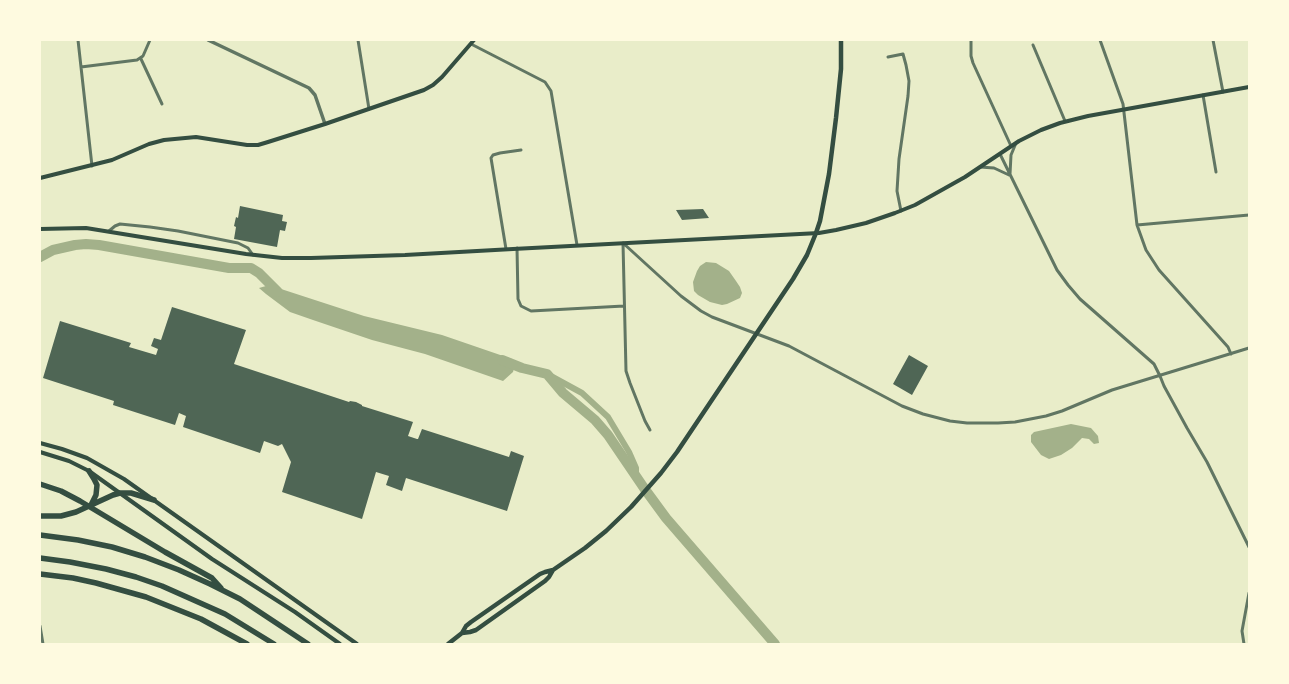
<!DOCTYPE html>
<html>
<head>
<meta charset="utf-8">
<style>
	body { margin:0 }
	#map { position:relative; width:1289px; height:684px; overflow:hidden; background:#e9edc9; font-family:"Source Sans 3",sans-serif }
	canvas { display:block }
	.frame { position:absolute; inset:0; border:41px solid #fefae0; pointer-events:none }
</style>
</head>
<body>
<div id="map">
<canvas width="1289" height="684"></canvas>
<div class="frame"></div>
</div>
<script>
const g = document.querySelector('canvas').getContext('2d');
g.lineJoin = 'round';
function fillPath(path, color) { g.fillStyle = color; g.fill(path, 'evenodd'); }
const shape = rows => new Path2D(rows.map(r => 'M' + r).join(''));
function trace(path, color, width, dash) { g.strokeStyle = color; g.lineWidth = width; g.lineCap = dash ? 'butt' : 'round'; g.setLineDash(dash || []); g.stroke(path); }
fillPath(shape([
	[706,262,716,263,729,271,736,281,740,287,742,293,740,298,727,304,722,305,710,302,698,295,694,291,693,282,697,271,700,266],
	[270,281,278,288,364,316,442,335,509,358,512,359,515,365,513,372,503,381,425,354,372,340,313,320,290,312,266,294,259,288,266,286],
	[1071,424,1091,428,1098,436,1099,443,1094,444,1089,439,1082,438,1072,448,1061,455,1049,459,1041,455,1031,442,1031,435,1034,432]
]), '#a3b18a');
trace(shape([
	[549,375,582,393,608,417,629,452,636,468,636,477]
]), '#a3b18a', 6);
trace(shape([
	[40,257,53,250,75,245,86,244,99,245,229,268,251,268,259,273,278,292],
	[502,360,522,368,547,374,563,393,595,420,608,435,644,488,666,518,775,644]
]), '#a3b18a', 10);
fillPath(shape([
	[240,206,283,215,282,221,287,222,285,231,280,230,277,247,234,239,236,227,234,226,236,217,238,218],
	[703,209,709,218,682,220,676,210],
	[172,307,246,330,234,364,349,402,350,401,356,402,362,405,362,406,413,422,408,436,417,439,418,439,422,429,509,457,511,451,524,456,507,511,406,478,402,491,386,485,389,476,376,472,362,519,282,492,291,462,282,444,278,446,264,441,260,453,183,427,186,416,179,413,175,425,113,405,114,401,43,378,60,321,131,343,129,347,156,355,158,349,151,346,154,338,161,340],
	[909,355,928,366,912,395,893,384]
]), '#4f6655');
trace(shape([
	[78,40,92,166],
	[358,40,369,109],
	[971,40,971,56,973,63,1011,146],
	[1100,40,1123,104,1137,225,1146,250,1159,270,1228,347,1231,354],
	[1213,40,1223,92],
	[471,44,545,82,551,91,577,245],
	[1033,45,1065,121],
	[888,57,903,54,906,65,909,81,908,96,899,159,897,191,901,211],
	[141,59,162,104],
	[81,67,137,60,143,56,150,40],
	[1203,95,1216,172],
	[1000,154,1057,270,1068,285,1080,299,1154,364,1160,376,1164,386,1187,428,1207,462,1249,547],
	[980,167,994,168,1009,175],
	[1010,174,1011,155,1016,143],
	[1137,225,1249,215],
	[109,231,115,226,120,224,150,227,178,231,238,243,248,248,253,255],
	[623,243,681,296,701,311,712,317,789,346,902,406,923,414,950,421,967,423,998,423,1015,422,1046,416,1062,411,1112,390,1249,348],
	[623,243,626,371,630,383,645,421,650,430],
	[517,248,518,299,521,306,531,311,624,306],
	[506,249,491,158,493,155,500,153,521,150],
	[40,626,43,644],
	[1244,644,1242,631,1249,593]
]), '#617663', 3);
trace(shape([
	[208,40,309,88,315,95,325,124]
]), '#617663', 3.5);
trace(shape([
	[40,178,112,160,149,144,164,140,196,137,247,145,258,145,268,142,325,124,424,90,433,85,442,77,474,40],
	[40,229,86,228,246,254,282,258,311,258,405,255,513,249,819,233,836,230,866,223,895,213,915,205,965,177,1019,141,1041,130,1060,123,1088,116,1249,87],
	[40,443,62,449,87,458,124,479,357,644],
	[40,452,69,461,89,471,212,559,295,612,340,644]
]), '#344e41', 4);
trace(shape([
	[462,633,470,632,476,630,545,581,549,577,553,570],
	[448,644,462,633,466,626,471,622,540,574,545,572,553,570,585,548,606,531,631,507,661,473,677,452,793,279,807,255,816,233,820,221,829,174,836,118,841,69,841,40]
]), '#344e41', 4.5);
trace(shape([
	[89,471,94,479,97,485,96,495,91,505],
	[40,484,61,491,80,501,165,552,212,578,221,588],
	[40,516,61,516,76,512,113,495,120,493,131,493,154,500],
	[40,535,78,540,112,547,145,557,179,570,210,584,240,599,308,644],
	[40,558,70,562,106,569,136,577,162,586,225,614,274,644],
	[40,574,73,578,96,583,146,597,201,619,247,644]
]), '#344e41', 5.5);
</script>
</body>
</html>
